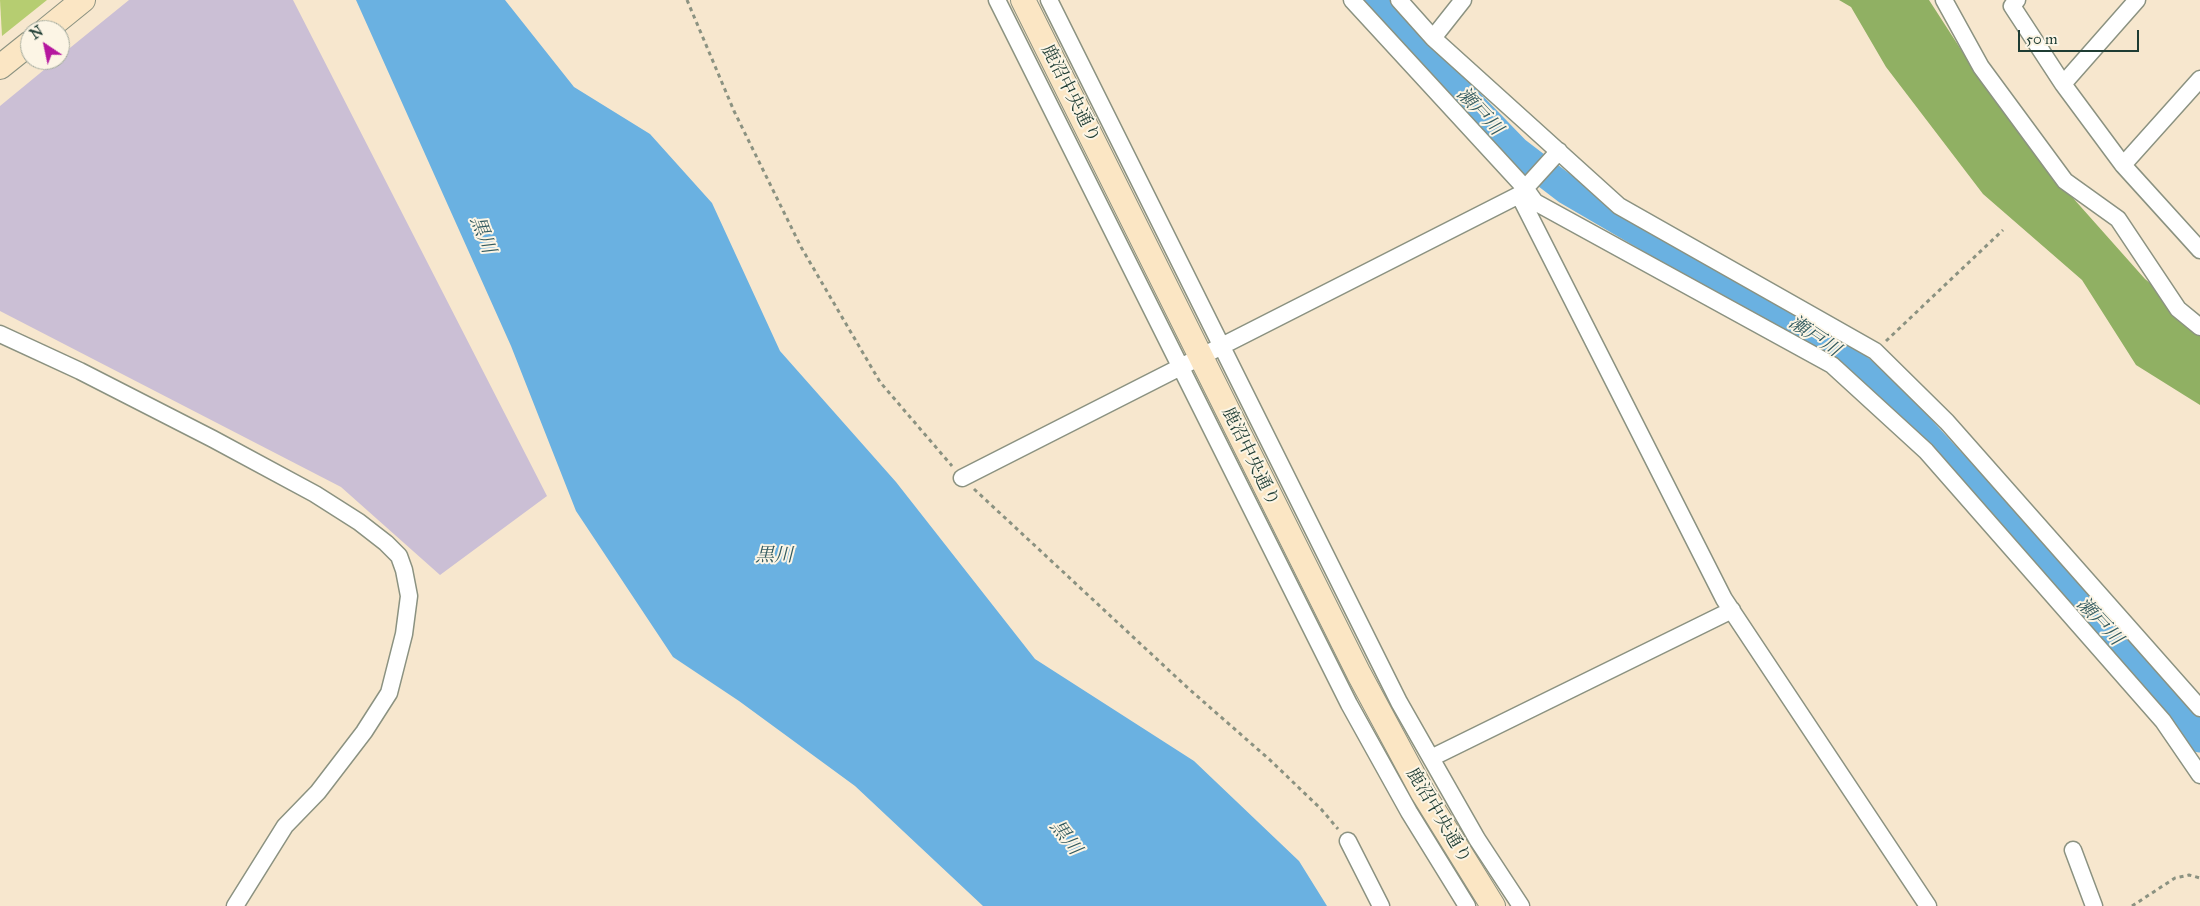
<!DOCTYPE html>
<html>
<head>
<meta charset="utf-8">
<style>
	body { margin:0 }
	#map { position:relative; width:2200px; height:906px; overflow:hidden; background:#f7e7ce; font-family:"IM FELL Great Primer",serif }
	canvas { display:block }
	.north { position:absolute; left:20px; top:20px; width:50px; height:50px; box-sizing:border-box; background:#fcf5e5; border:1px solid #a4ab9e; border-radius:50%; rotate:326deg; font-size:14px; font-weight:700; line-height:20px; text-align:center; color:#1f3d34 }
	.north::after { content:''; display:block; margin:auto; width:18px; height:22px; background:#b5179e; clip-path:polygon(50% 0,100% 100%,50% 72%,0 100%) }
	.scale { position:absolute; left:2018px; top:30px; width:121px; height:22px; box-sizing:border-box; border:2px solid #1f3d34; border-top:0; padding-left:6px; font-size:15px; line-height:18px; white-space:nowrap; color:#1f3d34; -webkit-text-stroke:4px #fcf5e5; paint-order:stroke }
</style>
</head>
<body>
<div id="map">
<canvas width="2200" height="906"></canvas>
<div class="north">N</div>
<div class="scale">50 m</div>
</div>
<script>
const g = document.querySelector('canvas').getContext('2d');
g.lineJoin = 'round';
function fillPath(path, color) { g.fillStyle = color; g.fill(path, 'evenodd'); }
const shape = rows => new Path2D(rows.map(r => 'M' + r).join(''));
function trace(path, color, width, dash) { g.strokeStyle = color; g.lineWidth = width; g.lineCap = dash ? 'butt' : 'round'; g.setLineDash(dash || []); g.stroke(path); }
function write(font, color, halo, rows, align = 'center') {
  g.font = font + ' "IM FELL Great Primer","Noto Serif JP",serif'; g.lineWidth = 4; g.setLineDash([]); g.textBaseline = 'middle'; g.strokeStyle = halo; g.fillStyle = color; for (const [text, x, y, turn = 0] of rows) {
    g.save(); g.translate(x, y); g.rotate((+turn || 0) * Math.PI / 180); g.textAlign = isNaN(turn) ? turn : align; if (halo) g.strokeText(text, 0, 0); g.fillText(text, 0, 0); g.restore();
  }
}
fillPath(shape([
	[129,0,293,0,547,496,440,575,341,487,0,311,0,106,56,60,60,60,60,56]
]), '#cbbfd5');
fillPath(shape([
	[0,0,47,0,2,36]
]), '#b6cd71');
fillPath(shape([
	[1839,0,1929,0,1971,65,2065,189,2145,279,2200,324,2200,405,2136,365,2082,280,1983,194,1886,67,1851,7]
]), '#90b063');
fillPath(shape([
	[356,0,505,0,574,87,650,134,712,203,780,351,896,482,1035,659,1194,761,1299,861,1327,906,983,906,855,786,739,701,673,657,576,511,511,346]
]), '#6ab1e1');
trace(shape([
	[1374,0,1396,27,1516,151,1567,190,1812,333,1880,385,2142,670,2200,738]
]), '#6ab1e1', 29);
const street = shape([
	[997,0,1349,704,1409,812,1467,906],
	[1049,0,1399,702,1477,839,1521,906],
	[1352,0,1525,188,1535,202,1832,365,1926,451,2163,721,2200,775],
	[1399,0,1433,38,1619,206,1875,351,1947,422,2200,708],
	[1944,0,1981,67,2065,181,2118,219,2178,309,2200,327],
	[2017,0,2012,6,2063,84,2123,165,2200,250],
	[1433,38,1463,0],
	[2063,84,2137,0],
	[2123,165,2200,79],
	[1519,195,1559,151],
	[0,334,80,371,213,439,315,494,359,522,386,543,399,556,404,570,409,596,404,634,389,693,364,732,318,792,285,826,235,906],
	[962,478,1519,195,1724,599,1928,906],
	[1431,758,1732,610],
	[1348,841,1381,906],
	[2073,850,2094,906]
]);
const secondary = shape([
	[1023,0,1359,674,1423,793,1493,906],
	[46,30,83,0],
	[0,67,30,43]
]);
trace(street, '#8b9281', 19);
trace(secondary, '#8b9281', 26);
trace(shape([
	[687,0,734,111,801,247,880,382,952,466],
	[1886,341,2003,230],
	[974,489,1189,689,1270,760,1321,809,1338,829],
	[2132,906,2175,878,2189,875,2200,878]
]), '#8b9281', 3, [4, 4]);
trace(street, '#fff', 16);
trace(secondary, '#fbe6c4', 24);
write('18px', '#1f3d34', '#fcf5e5', [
	["鹿沼中央通り",1070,94,63],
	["鹿沼中央通り",1250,457,64],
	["鹿沼中央通り",1438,816,59]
]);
write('italic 19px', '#325a5f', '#fcf5e5', [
	["瀬戸川",1479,112,47],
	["黒川",482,235,69],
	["瀬戸川",1814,337,34],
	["黒川",774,556],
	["瀬戸川",2099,622,47],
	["黒川",1065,838,53]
]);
</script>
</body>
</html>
